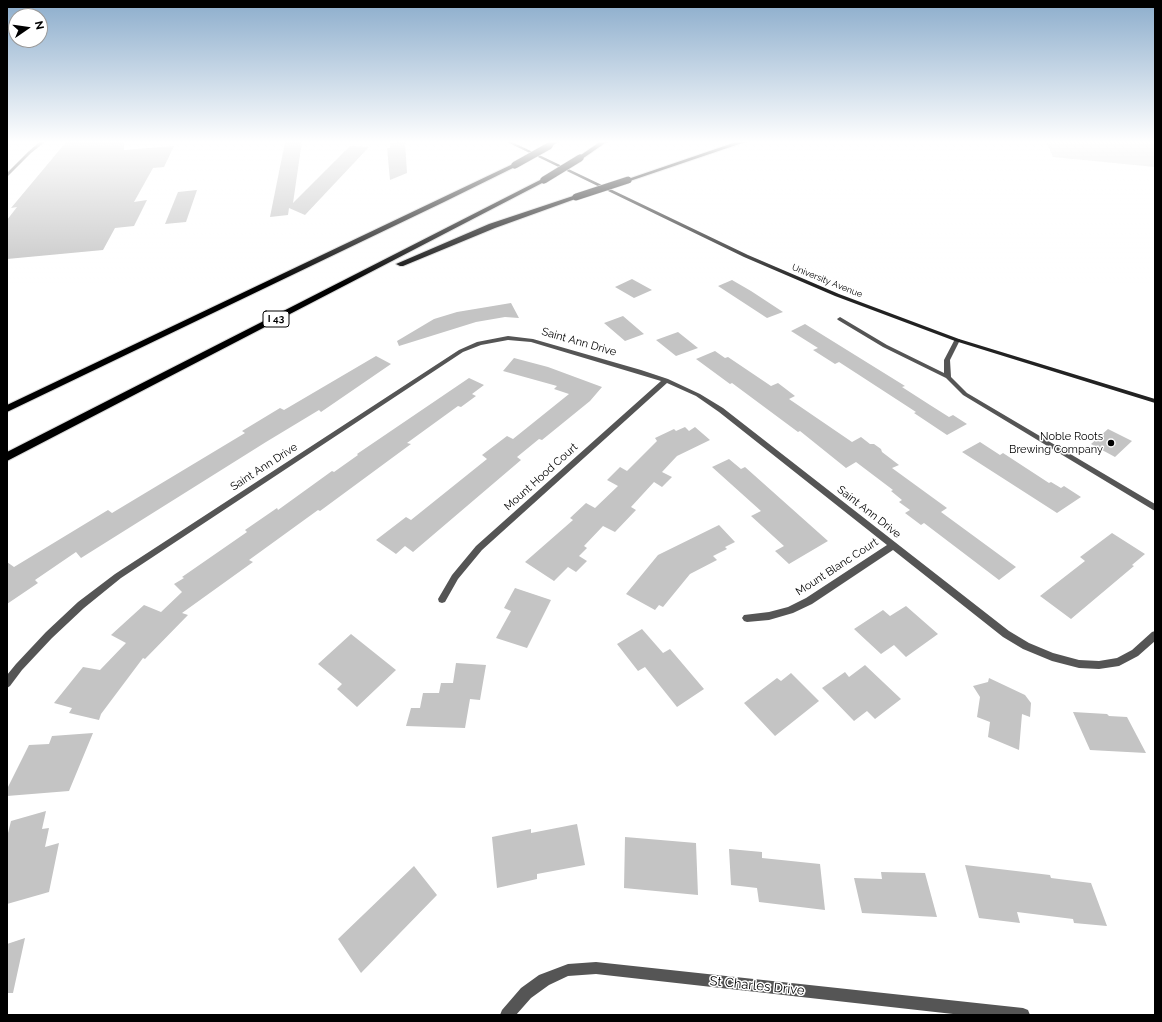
<!DOCTYPE html>
<html>
<head>
<meta charset="utf-8">
<style>
	body { margin:0 }
	#map { position:relative; width:1162px; height:1022px; overflow:hidden; background:#fff; font-family:Raleway,sans-serif }
	canvas { display:block }
	.frame { position:absolute; inset:0; border:8px solid #000; pointer-events:none }
	.north { position:absolute; left:8px; top:8px; width:40px; height:40px; box-sizing:border-box; background:#fff; border:1px solid #999; border-radius:50%; rotate:77deg; font-size:11px; font-weight:700; line-height:16px; text-align:center; color:#000 }
	.north::after { content:''; display:block; margin:auto; width:14px; height:18px; background:#000; clip-path:polygon(50% 0,100% 100%,50% 72%,0 100%) }
</style>
</head>
<body>
<div id="map">
<canvas width="1162" height="1022"></canvas>
<div class="frame"></div>
<div class="north">N</div>
</div>
<script>
const g = document.querySelector('canvas').getContext('2d');
g.lineJoin = 'round';
function fillPath(path, color) { g.fillStyle = color; g.fill(path, 'evenodd'); }
const shape = rows => new Path2D(rows.map(r => 'M' + r).join(''));
function trace(path, color, width, dash) { g.strokeStyle = color; g.lineWidth = width; g.lineCap = dash ? 'butt' : 'round'; g.setLineDash(dash || []); g.stroke(path); }
function write(font, color, halo, rows, align = 'center') {
  g.font = font + ' Raleway,sans-serif'; g.lineWidth = 3; g.setLineDash([]); g.textBaseline = 'middle'; g.strokeStyle = halo; g.fillStyle = color; for (const [text, x, y, turn = 0] of rows) {
    g.save(); g.translate(x, y); g.rotate((+turn || 0) * Math.PI / 180); g.textAlign = isNaN(turn) ? turn : align; if (halo) g.strokeText(text, 0, 0); g.fillText(text, 0, 0); g.restore();
  }
}
fillPath(shape([
	[1046,141,1155,141,1155,167,1053,157]
]), '#dcdcdc');
fillPath(shape([
	[67,141,124,141,124,150,174,146,164,167,153,168,134,202,147,200,134,226,115,228,103,250,7,259,7,220,17,207,11,208],
	[302,141,293,203,350,146,369,147,305,215,289,208,288,215,270,217,285,142],
	[405,142,407,173,390,180,387,148,390,148,390,143],
	[197,190,186,222,165,224,178,192],
	[632,279,652,290,634,298,615,287],
	[732,280,751,291,783,312,767,318,718,286],
	[511,303,519,318,505,317,476,322,399,346,397,341,434,319,457,312],
	[623,316,644,334,625,341,604,323],
	[805,324,905,386,902,387,930,405,949,417,953,415,967,424,947,435,914,413,916,412,856,373,839,362,835,364,813,350,818,348,791,331],
	[678,332,698,348,676,356,656,340],
	[715,351,725,358,728,357,771,386,778,383,795,396,789,399,852,442,861,437,870,444,874,444,881,449,882,452,899,465,892,468,947,508,941,512,1016,567,999,580,924,523,921,525,905,513,910,510,899,502,902,500,891,491,893,490,856,462,846,468,800,431,798,432,732,383,730,384,696,359],
	[376,356,391,364,321,412,319,410,266,442,81,558,76,552,35,580,38,583,7,604,7,562,14,567,108,510,112,513,245,433,242,431,280,408,284,410],
	[514,358,548,367,602,387,590,401,542,440,539,439,517,457,521,460,413,552,405,546,396,554,376,540,406,517,411,520,487,459,482,455,507,436,513,439,569,394,554,389,557,386,503,371],
	[469,378,484,385,472,394,476,396,461,407,458,406,407,443,411,444,320,511,318,510,249,560,253,562,182,613,188,615,145,659,143,658,101,714,99,720,69,713,72,708,54,703,83,667,100,670,126,643,111,635,144,605,161,612,182,592,174,584,184,578,182,577,247,532,245,530,277,508,278,510,332,471,334,472,358,455,357,454],
	[685,427,689,431,695,427,710,440,677,456,662,472,672,477,662,487,654,482,631,507,636,510,615,532,603,526,584,546,587,548,579,556,587,561,576,572,568,567,554,581,525,562,573,520,570,518,586,503,595,508,618,486,607,480,620,467,627,471,657,441,655,438,674,429,676,431],
	[1108,429,1132,441,1115,457,1091,444],
	[980,442,1000,455,1003,453,1049,483,1051,482,1061,488,1064,486,1081,497,1057,513,962,452],
	[729,459,741,469,745,467,828,541,789,564,775,551,784,546,751,516,761,511,712,467],
	[719,525,735,542,725,547,727,549,713,556,717,560,690,574,663,607,659,605,655,610,626,594,658,555],
	[1112,533,1145,554,1132,565,1134,566,1071,619,1040,596,1085,561,1080,557],
	[515,588,551,600,527,648,496,638,511,611,504,608],
	[906,606,938,634,906,657,894,645,881,654,854,629,883,610,890,616],
	[642,629,663,653,670,649,704,689,677,707,645,667,638,671,617,644],
	[351,634,396,670,357,707,337,689,342,684,318,664],
	[456,663,486,665,480,700,470,699,465,728,406,726,411,708,420,708,423,693,439,693,441,683,453,683],
	[865,665,901,699,875,719,867,711,854,721,822,688,845,672,849,677],
	[791,673,819,701,775,736,744,703,777,678,781,681],
	[989,678,1025,695,1031,703,1030,717,1022,714,1019,750,988,737,990,722,977,717,980,697,973,686,988,682],
	[1073,712,1107,714,1109,716,1127,717,1146,753,1090,750],
	[93,733,69,791,7,796,7,789,29,745,49,744,52,736],
	[46,811,42,829,49,828,45,847,59,843,49,892,7,904,7,837,11,821],
	[577,824,585,865,537,874,537,879,497,888,492,837,531,829,531,833],
	[625,837,696,843,698,895,624,888],
	[729,849,762,852,762,858,820,864,825,910,759,902,757,888,731,885],
	[965,865,1050,875,1051,878,1091,883,1107,926,1074,923,1073,919,1017,912,1020,923,979,918],
	[414,866,437,895,361,973,338,939],
	[881,872,925,873,937,917,862,913,854,878,882,879],
	[25,938,13,993,7,993,7,944]
]), '#c4c4c4');
const motorway = shape([
	[552,141,559,141,551,147,547,147,547,145,552,141],
	[601,141,608,141,582,159,578,159,578,157,601,141],
	[739,141,748,141,630,181,625,180,739,141],
	[515,163,518,165,517,166,444,202,7,412,7,405,515,163],
	[544,178,546,179,546,181,7,461,7,452,544,178],
	[576,195,578,196,578,198,495,228,403,266,400,266,396,264,489,224,576,195]
]);
trace(motorway, '#dbdbdb', 2);
fillPath(shape([
	[840,317,887,345,944,373,944,360,955,339,959,339,960,340,950,360,951,377,967,393,1155,504,1155,511,963,395,946,378,883,347,838,320,837,319,840,317],
	[508,336,533,339,641,370,668,379,700,394,723,408,1009,631,1029,643,1053,653,1079,660,1099,661,1117,658,1132,650,1152,632,1155,631,1155,641,1138,656,1119,666,1099,669,1079,668,1052,661,1023,649,1003,637,893,550,812,604,793,613,769,620,747,622,744,621,742,618,744,615,769,612,788,607,806,598,887,545,719,412,696,396,667,383,482,550,458,579,445,602,442,603,439,602,438,599,452,575,476,546,661,381,531,342,508,340,481,345,463,352,121,578,84,608,52,638,22,670,10,686,7,688,7,675,16,664,46,632,78,602,115,574,459,350,477,342,508,336],
	[596,962,1023,1008,1028,1010,1030,1015,962,1015,596,974,568,976,549,985,531,998,516,1015,500,1015,502,1010,521,988,539,975,568,964,596,962]
]), '#555');
fillPath(shape([
	[41,141,46,141,31,153,7,177,7,173,29,151,41,141]
]), '#555');
fillPath(shape([
	[505,141,510,141,748,255,839,294,959,339,1155,399,1155,403,955,341,835,296,744,257,505,141]
]), '#222');
fillPath(motorway, '#000');
const motorwayBridge = shape([
	[515,165,549,146],
	[544,180,580,158],
	[576,197,628,180]
]);
trace(motorwayBridge, '#dbdbdb', 8, []);
trace(motorwayBridge, '#000', 7);
const sky = g.createLinearGradient(0, 0, 0, 284);
sky.addColorStop(0, '#8cadcc');
sky.addColorStop(0.5, '#fff');
sky.addColorStop(1, '#ffffff00');
g.fillStyle = sky;
g.fillRect(0, 0, 1162, 284);
for (const [x, y, r, color] of [
	[1111,443,4,"#000"]
]) { const dot = new Path2D(); dot.arc(x, y, r, 0, 2 * Math.PI); g.fillStyle = color; g.fill(dot); trace(dot, '#fff', 1.5); }
write('9px', '#000', '#fff', [
	["University Avenue",827,281,22]
]);
for (const [x, y, w] of [
	[276,319,26]
]) { const box = new Path2D(); box.roundRect(x - w / 2, y - 8, w, 16, 3); g.fillStyle = '#fff'; g.fill(box); trace(box, '#000', 1); }
write('bold 10px', '#000', null, [
	["I 43",276,319]
]);
write('11px', '#000', '#fff', [
	["Saint Ann Drive",579,342,16],
	["Saint Ann Drive",264,467,-33],
	["Mount Hood Court",541,477,-42],
	["Saint Ann Drive",869,512,38],
	["Mount Blanc Court",837,567,-33]
]);
write('11px', '#000', '#fff', [
	["Noble Roots",1103,437],
	["Brewing Company",1103,450]
], 'right');
write('13px', '#000', '#fff', [
	["St Charles Drive",757,986,6]
]);
</script>
</body>
</html>
